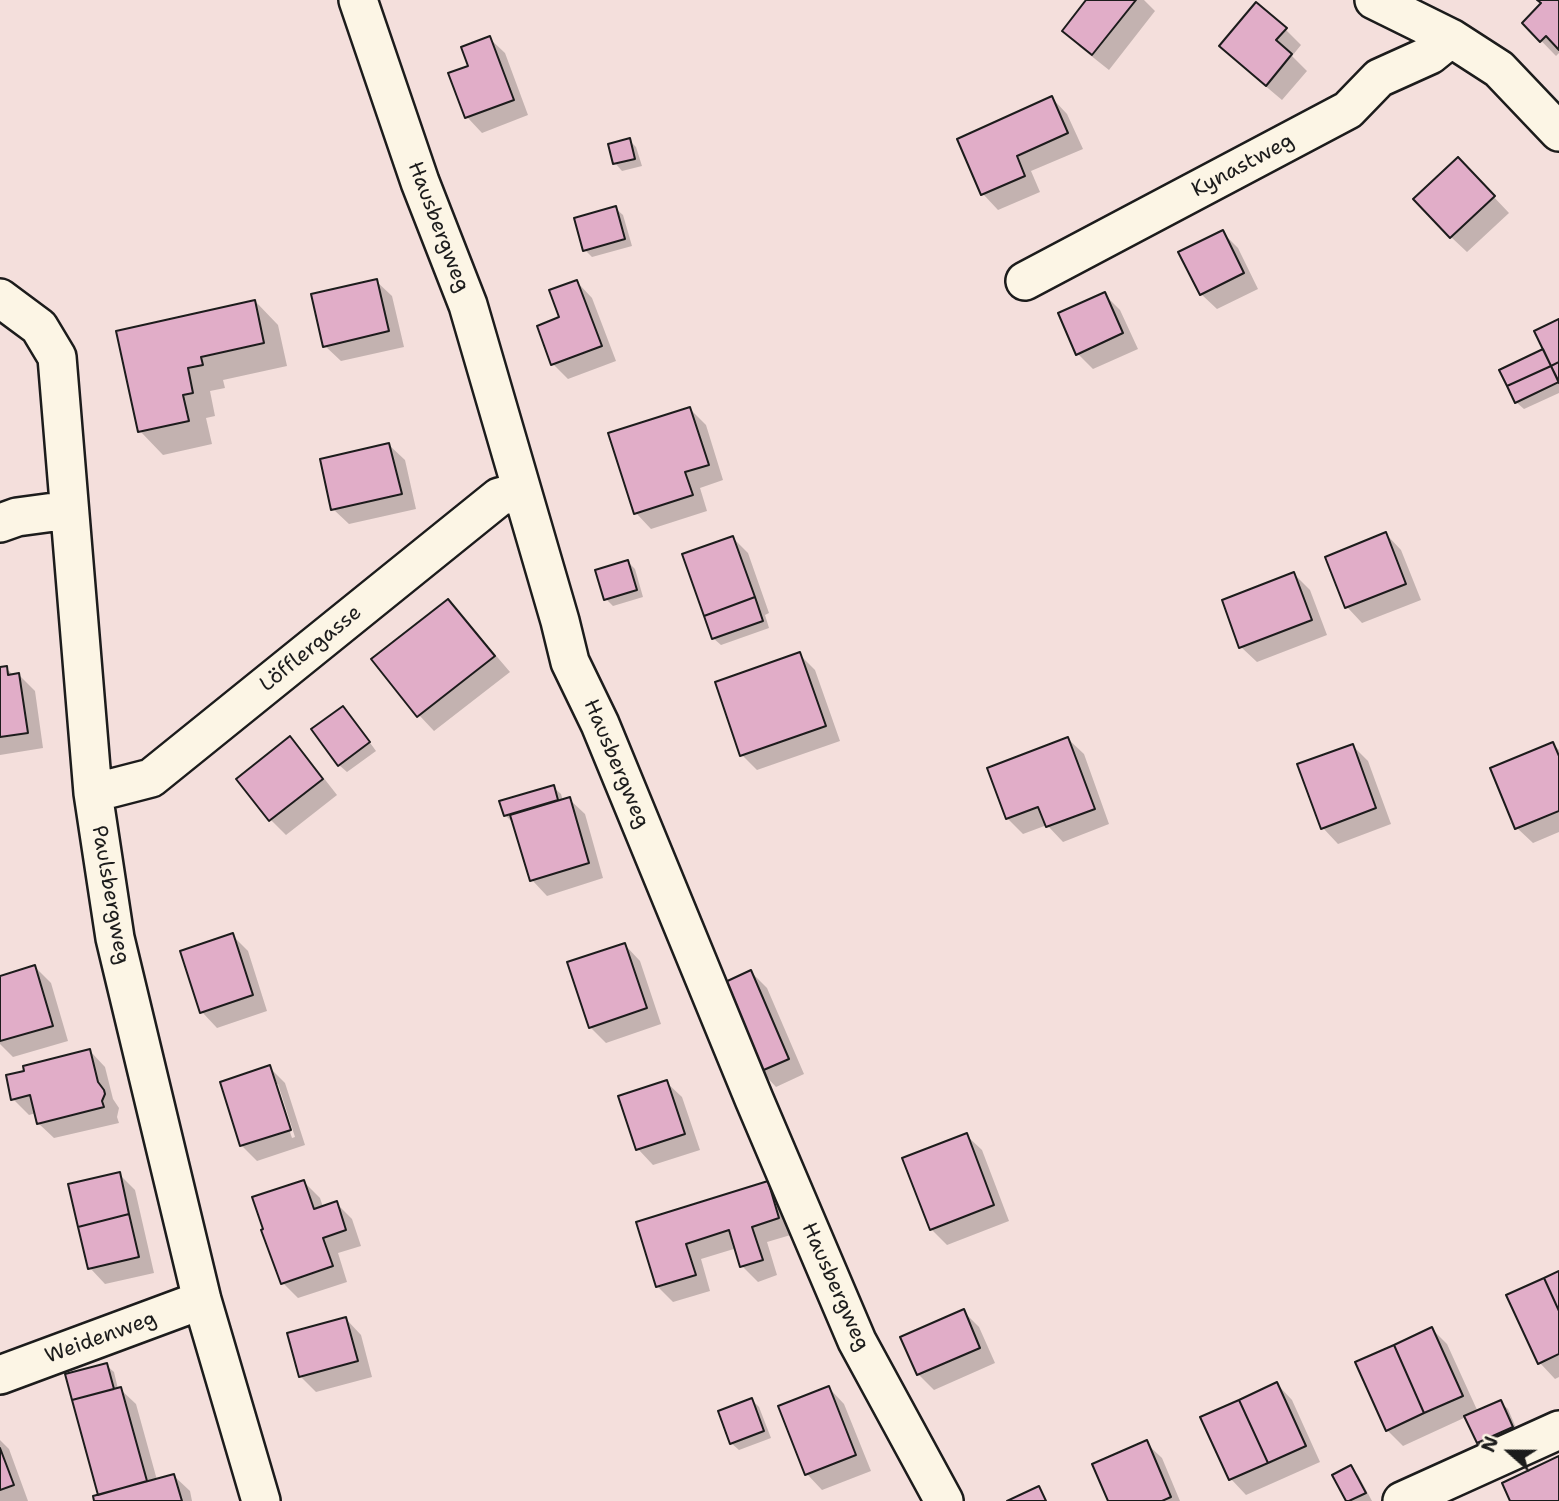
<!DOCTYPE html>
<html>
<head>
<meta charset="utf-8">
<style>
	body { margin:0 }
	#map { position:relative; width:1559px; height:1501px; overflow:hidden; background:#f4dfdc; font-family:"Shantell Sans",sans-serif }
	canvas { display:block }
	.north { position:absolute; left:1475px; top:1417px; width:70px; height:70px; -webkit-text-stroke:5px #fcf5e5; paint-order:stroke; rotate:291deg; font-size:19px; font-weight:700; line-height:28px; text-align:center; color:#1c1c1c }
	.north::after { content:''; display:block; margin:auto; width:24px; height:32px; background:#1c1c1c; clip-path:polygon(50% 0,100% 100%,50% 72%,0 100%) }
</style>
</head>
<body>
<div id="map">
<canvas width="1559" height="1501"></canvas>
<div class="north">N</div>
</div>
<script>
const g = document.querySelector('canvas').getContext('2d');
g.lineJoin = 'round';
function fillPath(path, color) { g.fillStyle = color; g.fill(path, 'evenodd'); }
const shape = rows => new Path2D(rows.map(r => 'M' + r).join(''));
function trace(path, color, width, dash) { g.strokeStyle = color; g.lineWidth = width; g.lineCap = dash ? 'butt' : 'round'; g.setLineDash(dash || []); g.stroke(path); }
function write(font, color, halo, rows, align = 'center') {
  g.font = font + ' "Shantell Sans",sans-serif'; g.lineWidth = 5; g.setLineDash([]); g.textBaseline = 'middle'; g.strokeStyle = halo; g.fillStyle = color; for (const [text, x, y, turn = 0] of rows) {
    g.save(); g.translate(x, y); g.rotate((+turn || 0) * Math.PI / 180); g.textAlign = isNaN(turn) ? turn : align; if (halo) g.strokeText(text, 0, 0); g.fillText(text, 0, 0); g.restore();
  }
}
fillPath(shape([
	[1088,0,1144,0,1155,11,1109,70,1080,47,1064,31],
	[1540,0,1559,0,1559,53,1556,56,1524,23,1543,3],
	[1285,29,1301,45,1292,56,1307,71,1282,100,1237,62,1221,46],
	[489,38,505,53,528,115,482,133,467,117,470,67],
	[1052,98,1067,114,1083,149,1031,171,1040,192,998,210,983,194],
	[629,140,636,147,642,166,622,171,615,163],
	[1473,175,1509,213,1467,252,1451,237],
	[615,208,623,215,632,246,592,257,585,250],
	[1222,232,1238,248,1258,289,1217,309,1201,294],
	[376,281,392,296,404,347,341,361,325,346],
	[577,282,592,298,616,361,568,379,553,364,561,318],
	[1104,294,1120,310,1138,349,1093,369,1078,354],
	[255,301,278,325,287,366,223,380,225,388,210,391,215,416,206,418,212,444,163,455,140,431,118,332],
	[1559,321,1559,393,1524,409,1516,402,1546,350],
	[690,409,706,425,723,480,700,488,707,511,651,529,636,513],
	[389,445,405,460,416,509,349,524,333,509],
	[1386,534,1401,550,1421,600,1362,623,1347,607,1327,558],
	[733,538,748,553,769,613,765,615,769,628,721,645,713,638],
	[628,562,635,569,643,597,613,606,606,599],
	[1294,574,1310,590,1327,635,1257,662,1241,647],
	[448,601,463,617,510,672,434,731,419,715],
	[799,654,815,670,840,741,757,770,742,755],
	[6,668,14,676,19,675,35,691,43,748,0,755,0,669],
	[343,708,350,715,376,751,347,772,339,765],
	[290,738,305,754,337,795,286,835,271,820,238,779],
	[1068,739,1084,754,1109,824,1063,842,1047,825,1023,834,1007,818],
	[1553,744,1559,750,1559,832,1533,843,1517,828],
	[1353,746,1368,761,1391,824,1338,844,1323,828],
	[553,787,561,794,563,801,569,799,585,814,603,878,547,896,532,880,513,823,505,815],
	[232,935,248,951,267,1011,217,1028,202,1012],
	[625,945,640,961,661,1024,606,1043,590,1027],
	[35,967,51,983,68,1041,13,1057,0,1044,0,978],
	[751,972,767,988,804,1074,776,1087,761,1071],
	[90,1051,105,1067,113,1099,119,1108,117,1117,119,1123,54,1138,38,1123,36,1113,29,1115,13,1099],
	[269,1067,285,1083,305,1145,257,1161,241,1145],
	[274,1084,278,1084,295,1137,292,1138],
	[666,1082,682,1097,700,1150,653,1165,638,1149],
	[966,1135,982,1150,1009,1221,947,1245,931,1229],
	[119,1174,135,1190,154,1273,105,1284,90,1268],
	[304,1182,320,1198,323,1207,336,1203,352,1219,361,1246,338,1253,347,1282,298,1298,283,1283],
	[767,1183,783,1199,794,1234,767,1242,777,1275,758,1282,742,1266,737,1248,701,1259,710,1291,673,1302,657,1286,638,1223],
	[1559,1273,1559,1377,1555,1379,1540,1363],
	[963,1311,979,1327,995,1363,934,1390,918,1374],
	[346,1319,361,1335,372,1377,316,1392,300,1376],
	[1432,1329,1447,1344,1478,1412,1500,1402,1508,1409,1519,1435,1486,1450,1478,1442,1466,1417,1403,1446,1387,1430],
	[106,1365,114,1372,118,1389,120,1389,136,1404,157,1480,174,1476,190,1491,192,1501,96,1501,101,1497],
	[1277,1384,1292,1400,1320,1462,1246,1495,1231,1479,1203,1418],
	[829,1388,844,1404,871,1471,822,1490,807,1474],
	[752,1400,759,1407,771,1438,739,1450,731,1443],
	[0,1440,9,1449,28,1501,0,1501],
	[1146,1443,1162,1458,1180,1501,1110,1501],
	[1351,1467,1358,1475,1372,1501,1348,1501]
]), '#0003');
const building = shape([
	[1086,0,1136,0,1092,55,1062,31,1086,0],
	[1537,0,1559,0,1559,50,1546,36,1540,42,1522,23,1541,3,1537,0],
	[1256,2,1287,28,1276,40,1292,54,1266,86,1219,46,1256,2],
	[490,36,514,100,465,118,448,73,468,66,461,47,490,36],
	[1052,96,1068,133,1017,156,1025,176,981,195,957,139,1052,96],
	[630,138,635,159,613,164,608,144,630,138],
	[1458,157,1495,196,1450,238,1413,199,1458,157],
	[616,206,625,239,583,251,574,218,616,206],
	[1223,230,1244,273,1200,295,1178,252,1223,230],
	[377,279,389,331,323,347,311,294,377,279],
	[577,280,602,346,551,365,537,326,559,317,549,290,577,280],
	[1105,292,1123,333,1076,355,1058,313,1105,292],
	[255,300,264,343,201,357,203,365,188,368,193,393,183,395,189,421,138,432,116,331,255,300],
	[1559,319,1559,362,1551,366,1534,331,1559,319],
	[1543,349,1551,366,1507,386,1499,370,1543,349],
	[1559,362,1559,383,1551,366,1559,362],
	[1551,366,1559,382,1515,403,1507,386,1551,366],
	[690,407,709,465,685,472,693,495,634,514,608,433,690,407],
	[389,443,402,494,331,510,320,459,389,443],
	[1386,532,1406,584,1345,608,1325,557,1386,532],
	[733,536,755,597,704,616,682,554,733,536],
	[628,560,637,590,604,600,595,570,628,560],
	[1294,572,1312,620,1239,648,1222,600,1294,572],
	[755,597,763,621,712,639,704,616,755,597],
	[448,599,495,656,417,717,371,659,448,599],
	[800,652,826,726,740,756,715,682,800,652],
	[7,666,8,675,19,673,28,733,0,737,0,667,7,666],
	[343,706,370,742,338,766,311,729,343,706],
	[290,736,323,779,269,821,236,779,290,736],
	[1068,737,1095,809,1046,827,1038,807,1006,819,987,768,1068,737],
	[1553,742,1559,756,1559,811,1515,829,1490,768,1553,742],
	[1353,744,1376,808,1321,829,1297,764,1353,744],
	[554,785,558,800,504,816,499,801,554,785],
	[570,797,589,863,530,881,510,815,570,797],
	[233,933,253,995,200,1013,180,951,233,933],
	[625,943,647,1008,589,1028,567,962,625,943],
	[35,965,53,1026,0,1041,0,976,35,965],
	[751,970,789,1059,759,1072,721,984,751,970],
	[90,1049,98,1082,104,1090,105,1094,102,1101,104,1107,37,1124,30,1095,11,1100,6,1075,24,1071,23,1066,90,1049],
	[270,1065,291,1130,240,1146,220,1082,270,1065],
	[667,1080,685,1134,636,1150,618,1096,667,1080],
	[967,1133,994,1205,930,1230,902,1158,967,1133],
	[120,1172,129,1214,78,1227,68,1184,120,1172],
	[304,1180,314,1209,337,1201,346,1230,323,1238,333,1266,281,1284,261,1230,263,1229,252,1197,304,1180],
	[768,1181,779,1218,752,1227,763,1260,740,1267,729,1230,686,1244,696,1275,656,1287,636,1222,768,1181],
	[129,1214,139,1257,88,1269,78,1227,129,1214],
	[1559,1271,1559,1311,1544,1278,1559,1271],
	[1544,1278,1559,1311,1559,1354,1538,1364,1506,1295,1544,1278],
	[964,1309,980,1348,917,1375,900,1337,964,1309],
	[346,1317,358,1361,299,1377,287,1333,346,1317],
	[1432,1327,1463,1396,1424,1413,1394,1345,1432,1327],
	[1394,1345,1424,1413,1386,1431,1355,1362,1394,1345],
	[107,1363,114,1389,72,1400,65,1374,107,1363],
	[1277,1382,1306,1446,1268,1463,1239,1400,1277,1382],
	[829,1386,856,1455,805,1475,778,1406,829,1386],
	[121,1387,147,1481,98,1495,72,1400,121,1387],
	[752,1398,764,1431,730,1444,718,1411,752,1398],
	[1239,1400,1268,1463,1229,1480,1200,1417,1239,1400],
	[1501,1400,1513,1427,1477,1443,1464,1416,1501,1400],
	[1147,1440,1171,1497,1162,1501,1108,1501,1092,1464,1147,1440],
	[0,1448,14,1485,0,1490,0,1448],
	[1559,1456,1559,1501,1510,1501,1502,1483,1559,1456],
	[1351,1465,1366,1493,1349,1501,1346,1501,1332,1475,1351,1465],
	[174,1474,182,1501,94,1501,93,1496,174,1474],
	[1039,1486,1046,1501,1007,1501,1039,1486]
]);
fillPath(building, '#e1adc8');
trace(building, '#1c1c1c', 2);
const street = shape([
	[358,0,420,182,468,305,560,621,570,662,600,724,754,1099,857,1341,944,1501],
	[1374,0,1451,38,1499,69,1559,132],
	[1025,281,1348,110,1379,78,1430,55,1451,38],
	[0,298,39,327,57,357,93,793,115,938,202,1300,261,1501],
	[0,523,17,517,69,510],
	[93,793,151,778,499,497,521,491],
	[0,1375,202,1300],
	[1402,1501,1559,1430]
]);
trace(street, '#1c1c1c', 42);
trace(street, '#fcf5e5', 37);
write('21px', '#1c1c1c', '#fcf5e5', [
	["Kynastweg",1243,166,-28],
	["Hausbergweg",438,227,69],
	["Löfflergasse",311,649,-39],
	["Hausbergweg",616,764,67],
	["Paulsbergweg",110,895,80],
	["Hausbergweg",835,1287,66],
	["Weidenweg",101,1338,-20]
]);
</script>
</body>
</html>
